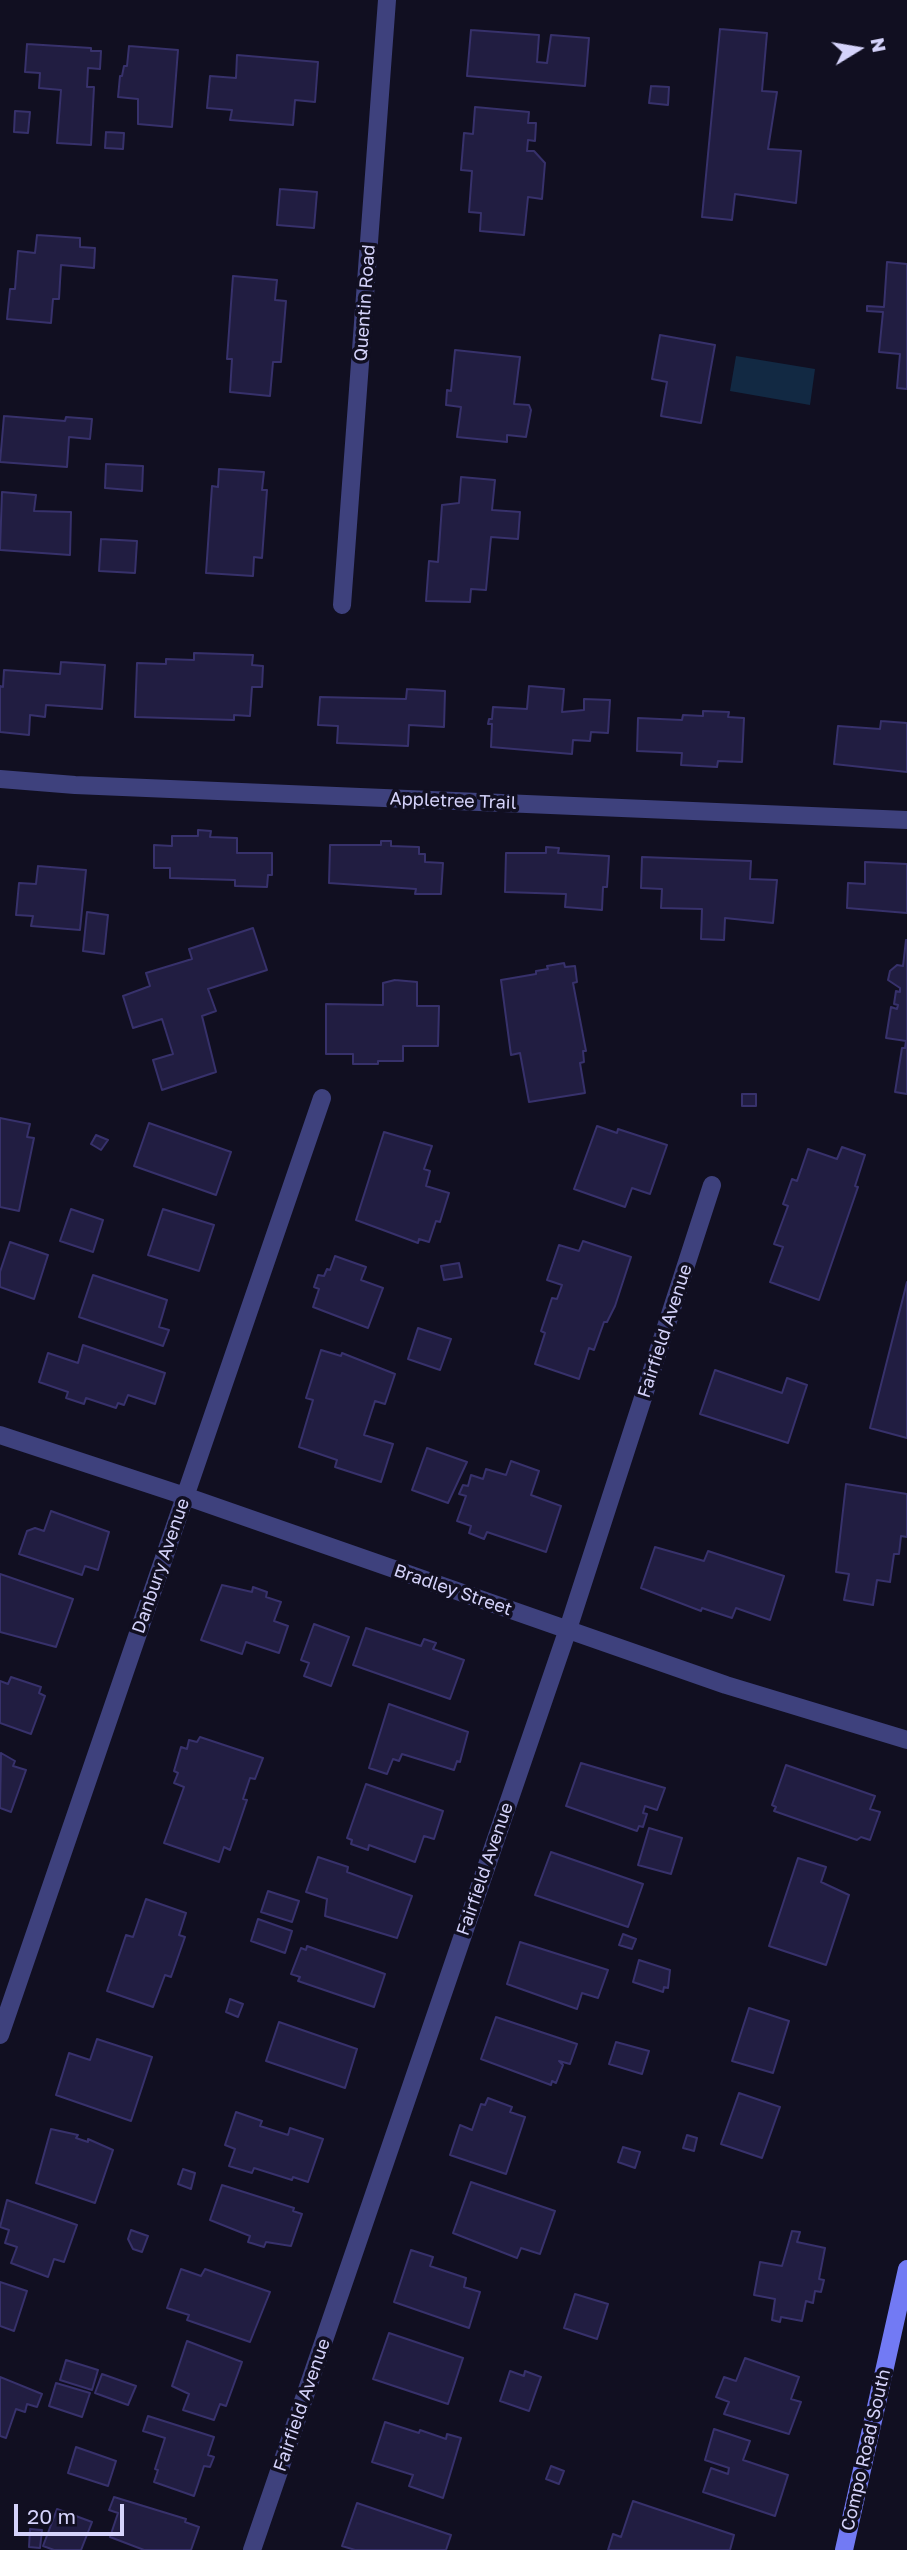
<!DOCTYPE html>
<html>
<head>
<meta charset="utf-8">
<style>
	body { margin:0 }
	#map { position:relative; width:907px; height:2550px; overflow:hidden; background:#110f21; font-family:"Golos Text",sans-serif }
	canvas { display:block }
	.north { position:absolute; left:823px; top:14px; width:70px; height:70px; -webkit-text-stroke:5px #110f21; paint-order:stroke; rotate:79deg; font-size:19px; font-weight:700; line-height:28px; text-align:center; color:#d5d3fb }
	.north::after { content:''; display:block; margin:auto; width:24px; height:32px; background:#d5d3fb; clip-path:polygon(50% 0,100% 100%,50% 72%,0 100%) }
	.scale { position:absolute; left:14px; top:2504px; width:110px; height:32px; box-sizing:border-box; border:4px solid #d5d3fb; border-top:0; padding-left:9px; font-size:21px; line-height:24px; white-space:nowrap; color:#d5d3fb; -webkit-text-stroke:5px #110f21; paint-order:stroke }
</style>
</head>
<body>
<div id="map">
<canvas width="907" height="2550"></canvas>
<div class="north">N</div>
<div class="scale">20 m</div>
</div>
<script>
const g = document.querySelector('canvas').getContext('2d');
g.lineJoin = 'round';
function fillPath(path, color) { g.fillStyle = color; g.fill(path, 'evenodd'); }
const shape = rows => new Path2D(rows.map(r => 'M' + r).join(''));
function trace(path, color, width, dash) { g.strokeStyle = color; g.lineWidth = width; g.lineCap = dash ? 'butt' : 'round'; g.setLineDash(dash || []); g.stroke(path); }
function write(font, color, halo, rows, align = 'center') {
  g.font = font + ' "Golos Text",sans-serif'; g.lineWidth = 7; g.setLineDash([]); g.textBaseline = 'middle'; g.strokeStyle = halo; g.fillStyle = color; for (const [text, x, y, turn = 0] of rows) {
    g.save(); g.translate(x, y); g.rotate((+turn || 0) * Math.PI / 180); g.textAlign = isNaN(turn) ? turn : align; if (halo) g.strokeText(text, 0, 0); g.fillText(text, 0, 0); g.restore();
  }
}
fillPath(shape([
	[736,356,815,369,810,405,730,391]
]), '#122943');
const building = shape([
	[720,29,767,33,762,91,777,92,768,149,801,151,796,203,735,194,732,220,702,217,720,29],
	[471,30,539,35,537,62,547,63,551,35,589,38,585,86,467,76,471,30],
	[27,44,91,48,91,51,101,51,100,69,88,68,87,87,94,87,91,145,57,143,61,90,39,88,40,73,25,72,27,44],
	[129,46,178,50,172,127,138,124,138,99,118,97,120,76,122,76,124,66,127,66,129,46],
	[237,55,318,62,315,102,295,100,293,125,230,120,232,110,207,108,210,76,236,78,237,55],
	[651,86,669,87,668,105,649,103,651,86],
	[475,107,529,112,528,123,536,123,535,141,528,140,527,151,534,151,545,163,542,199,528,197,524,235,480,231,481,213,469,212,472,171,461,170,464,133,473,134,475,107],
	[15,111,30,112,28,133,14,132,15,111],
	[106,132,124,133,123,149,105,148,106,132],
	[280,189,317,192,314,228,277,225,280,189],
	[37,235,80,238,80,247,95,248,94,268,61,265,59,299,53,299,51,323,7,319,10,289,15,289,18,251,35,253,37,235],
	[887,262,907,264,907,389,897,388,900,354,879,352,883,312,867,311,867,306,884,307,887,262],
	[233,276,277,280,275,300,286,301,281,362,273,362,270,396,230,392,232,359,227,359,233,276],
	[660,335,715,345,701,423,661,416,667,382,652,379,660,335],
	[455,350,520,357,514,404,529,405,531,410,526,437,507,435,507,442,457,437,461,407,446,405,447,390,451,391,455,350],
	[4,416,65,421,66,417,92,419,90,439,69,437,67,467,0,462,4,416],
	[106,464,143,466,142,491,105,488,106,464],
	[219,469,264,472,262,490,267,490,262,558,254,557,253,576,206,573,212,486,218,487,219,469],
	[461,477,495,480,492,510,520,512,518,539,491,537,486,590,471,589,470,602,426,601,429,561,438,562,442,505,459,503,461,477],
	[2,492,36,495,34,511,71,512,70,555,0,550,2,492],
	[101,539,137,541,135,573,99,571,101,539],
	[194,653,253,655,252,665,263,666,262,687,252,687,250,716,234,715,234,720,135,717,137,663,166,664,166,659,194,660,194,653],
	[61,662,105,665,102,709,46,705,45,717,30,715,29,735,0,732,0,686,3,687,4,670,60,674,61,662],
	[529,686,564,689,562,712,584,710,584,699,610,700,608,733,591,732,590,741,573,740,572,754,491,747,492,724,488,724,489,719,492,719,493,707,527,709,529,686],
	[407,689,445,691,444,727,409,725,408,746,337,743,338,726,318,725,320,697,406,699,407,689],
	[703,711,729,712,728,717,744,718,742,762,718,761,717,767,681,765,682,753,637,751,638,718,682,720,683,715,703,716,703,711],
	[881,721,907,723,907,772,834,764,838,726,880,729,881,721],
	[198,830,211,831,210,837,237,838,237,853,272,853,272,875,268,875,267,887,235,886,235,880,170,878,170,868,154,868,154,845,172,846,172,836,198,836,198,830],
	[381,841,391,841,391,846,419,847,419,854,425,854,425,862,443,863,441,894,415,894,416,889,329,883,330,845,381,845,381,841],
	[546,847,559,848,558,853,609,856,607,887,603,887,602,910,565,907,566,894,505,892,506,853,546,853,546,847],
	[642,857,751,861,750,879,777,880,773,923,725,918,724,940,701,939,702,909,661,908,662,889,641,888,642,857],
	[865,862,907,864,907,913,847,908,848,883,865,884,865,862],
	[38,866,86,870,80,930,31,926,33,916,16,915,19,883,36,884,38,866],
	[87,912,108,915,104,954,83,951,87,912],
	[253,928,267,970,208,989,216,1011,202,1016,216,1072,162,1090,153,1060,173,1054,162,1019,133,1028,123,996,150,986,146,973,192,959,189,949,253,928],
	[906,940,907,940,907,1094,895,1092,902,1048,905,1048,906,1041,886,1038,891,1007,897,1009,898,1005,894,1004,896,991,900,992,900,988,888,980,890,971,897,965,903,966,906,940],
	[564,963,565,967,575,966,577,982,573,983,586,1051,583,1051,584,1062,580,1063,585,1093,529,1102,520,1053,511,1055,501,980,536,974,536,971,548,969,547,966,564,963],
	[395,980,417,982,417,1006,439,1006,438,1046,403,1046,403,1061,378,1061,378,1064,353,1064,353,1054,326,1054,326,1004,383,1005,383,983,395,980],
	[742,1094,756,1094,756,1106,742,1106,742,1094],
	[0,1118,30,1124,27,1137,34,1138,19,1211,0,1207,0,1118],
	[149,1123,231,1152,216,1195,134,1166,149,1123],
	[597,1126,617,1133,618,1129,667,1145,650,1194,632,1188,625,1207,574,1189,597,1126],
	[384,1132,432,1146,424,1169,430,1171,426,1186,449,1193,440,1222,436,1221,429,1242,419,1239,418,1243,356,1220,384,1132],
	[96,1135,108,1140,101,1150,91,1144,96,1135],
	[842,1147,865,1155,855,1186,858,1187,819,1300,770,1282,783,1247,774,1244,788,1206,783,1204,792,1179,797,1181,808,1149,837,1159,842,1147],
	[71,1209,103,1220,93,1252,60,1241,71,1209],
	[163,1209,214,1225,199,1271,148,1255,163,1209],
	[583,1241,631,1257,615,1306,607,1322,604,1322,594,1350,589,1348,579,1379,535,1364,545,1333,541,1331,552,1298,557,1299,562,1285,547,1280,559,1245,579,1251,583,1241],
	[10,1242,48,1255,34,1299,0,1287,0,1272,10,1242],
	[335,1256,366,1267,361,1280,383,1288,368,1328,313,1307,319,1289,314,1287,318,1275,324,1276,327,1269,330,1270,335,1256],
	[459,1263,462,1277,444,1280,441,1266,459,1263],
	[93,1275,167,1300,159,1327,169,1330,163,1346,79,1317,93,1275],
	[907,1282,907,1438,870,1428,907,1282],
	[418,1328,451,1339,440,1370,408,1359,418,1328],
	[83,1345,165,1373,155,1404,128,1395,124,1405,118,1403,116,1408,86,1398,84,1404,66,1398,68,1392,39,1382,48,1353,78,1363,83,1345],
	[321,1350,341,1356,342,1353,395,1374,385,1404,375,1401,364,1435,393,1444,381,1482,335,1467,337,1460,299,1447,313,1400,306,1398,321,1350],
	[715,1370,782,1393,787,1378,807,1385,788,1443,700,1414,715,1370],
	[427,1448,467,1462,448,1503,412,1490,427,1448],
	[511,1461,539,1471,531,1495,561,1506,546,1552,487,1532,484,1539,469,1533,471,1526,457,1521,466,1496,459,1494,463,1485,468,1486,471,1475,483,1479,486,1469,506,1475,511,1461],
	[846,1484,907,1494,907,1537,901,1536,899,1554,894,1554,890,1582,877,1580,873,1605,844,1600,849,1574,836,1572,846,1484],
	[51,1511,109,1532,98,1570,85,1566,82,1575,19,1554,27,1531,35,1528,44,1531,51,1511],
	[655,1547,704,1561,708,1551,784,1576,770,1620,736,1608,732,1618,702,1608,701,1611,641,1588,655,1547],
	[0,1574,73,1599,56,1647,0,1632,0,1574],
	[222,1585,252,1592,253,1587,267,1592,266,1597,281,1602,274,1621,288,1626,279,1653,246,1642,242,1654,201,1640,222,1585],
	[314,1624,349,1637,331,1686,304,1676,309,1663,301,1660,314,1624],
	[366,1628,421,1646,424,1639,436,1643,433,1649,464,1660,450,1699,353,1665,366,1628],
	[11,1677,41,1687,39,1693,45,1696,31,1734,0,1723,0,1681,8,1684,11,1677],
	[389,1704,468,1732,460,1762,457,1761,454,1770,402,1754,399,1761,393,1759,387,1774,369,1768,389,1704],
	[200,1737,263,1758,255,1779,250,1778,243,1799,247,1800,230,1850,224,1847,219,1862,164,1843,184,1787,174,1783,178,1773,174,1771,181,1747,187,1749,189,1740,197,1742,200,1737],
	[1,1753,15,1761,13,1766,26,1770,11,1812,0,1808,1,1753],
	[581,1763,665,1788,657,1810,645,1806,643,1813,647,1814,643,1827,639,1826,637,1831,566,1806,581,1763],
	[786,1765,875,1796,870,1809,880,1812,870,1840,861,1837,857,1840,774,1811,776,1807,772,1805,786,1765],
	[366,1784,443,1811,434,1839,424,1836,415,1862,369,1845,368,1850,351,1844,352,1840,347,1838,366,1784],
	[649,1828,682,1838,671,1874,638,1865,649,1828],
	[551,1852,643,1884,628,1927,535,1895,551,1852],
	[318,1857,348,1867,347,1872,412,1896,397,1938,325,1916,327,1899,306,1892,318,1857],
	[798,1858,826,1867,821,1882,849,1895,826,1965,769,1946,798,1858],
	[268,1891,299,1901,292,1922,261,1912,268,1891],
	[146,1899,186,1913,179,1935,185,1937,171,1977,165,1975,153,2007,107,1991,126,1935,133,1937,146,1899],
	[258,1919,292,1931,285,1953,251,1941,258,1919],
	[623,1934,636,1939,632,1949,619,1945,623,1934],
	[520,1942,608,1970,598,1998,582,1993,577,2009,507,1984,520,1942],
	[307,1946,385,1974,374,2007,298,1981,300,1977,291,1974,301,1948,306,1950,307,1946],
	[639,1960,670,1970,668,1988,664,1987,663,1992,633,1982,639,1960],
	[230,1999,243,2004,238,2017,226,2012,230,1999],
	[749,2008,789,2021,773,2073,732,2061,749,2008],
	[496,2017,577,2044,570,2064,559,2061,563,2065,556,2083,552,2081,551,2085,481,2059,496,2017],
	[279,2022,357,2049,345,2088,266,2061,279,2022],
	[97,2039,152,2057,131,2121,56,2095,69,2053,90,2060,97,2039],
	[616,2042,649,2051,642,2074,609,2064,616,2042],
	[739,2093,780,2107,762,2158,721,2144,739,2093],
	[488,2098,512,2107,510,2112,525,2117,506,2174,450,2155,460,2125,472,2130,481,2104,485,2105,488,2098],
	[236,2112,262,2121,260,2126,288,2135,290,2128,323,2139,308,2182,293,2177,292,2180,254,2168,252,2173,229,2166,235,2149,225,2145,236,2112],
	[51,2129,78,2135,76,2138,88,2142,88,2139,113,2150,95,2203,36,2183,51,2129],
	[687,2135,697,2138,694,2151,683,2148,687,2135],
	[623,2147,640,2152,635,2168,618,2162,623,2147],
	[183,2169,195,2173,191,2189,178,2184,183,2169],
	[471,2182,555,2211,540,2254,521,2248,517,2258,453,2233,471,2182],
	[222,2185,294,2208,293,2211,302,2214,291,2246,266,2242,264,2247,248,2242,250,2236,210,2220,222,2185],
	[7,2200,77,2225,64,2262,54,2259,48,2277,11,2263,17,2247,5,2243,9,2230,0,2227,7,2200],
	[131,2230,148,2236,142,2252,133,2249,128,2239,131,2230],
	[792,2231,800,2232,797,2242,825,2248,819,2279,824,2280,821,2292,815,2291,813,2303,806,2301,802,2321,781,2317,780,2322,772,2320,775,2299,754,2295,760,2262,782,2266,792,2231],
	[411,2250,433,2257,430,2266,466,2278,464,2287,480,2292,469,2328,394,2302,411,2250],
	[181,2269,201,2276,205,2269,270,2292,250,2342,187,2320,189,2315,167,2308,181,2269],
	[0,2282,27,2291,14,2331,0,2326,0,2282],
	[575,2294,608,2304,597,2339,564,2328,575,2294],
	[389,2333,463,2358,448,2404,373,2379,389,2333],
	[187,2341,242,2362,226,2406,220,2404,214,2420,183,2410,189,2394,172,2386,187,2341],
	[745,2358,799,2377,791,2399,801,2402,789,2434,724,2414,729,2402,716,2397,724,2377,736,2381,745,2358],
	[66,2360,98,2370,92,2390,60,2380,66,2360],
	[510,2371,524,2376,525,2371,541,2377,529,2411,500,2401,510,2371],
	[102,2374,136,2386,128,2405,95,2393,102,2374],
	[0,2377,42,2394,37,2407,27,2404,25,2412,16,2409,6,2438,0,2436,0,2377],
	[56,2383,90,2393,82,2417,49,2406,56,2383],
	[148,2416,214,2437,208,2455,214,2457,210,2467,204,2466,194,2496,154,2482,158,2470,155,2469,165,2438,143,2431,148,2416],
	[385,2422,419,2433,420,2430,446,2439,447,2434,461,2438,443,2498,409,2486,413,2475,372,2462,385,2422],
	[714,2429,750,2441,743,2460,788,2475,775,2516,703,2492,711,2468,728,2474,729,2468,705,2460,714,2429],
	[76,2447,116,2461,108,2486,68,2473,76,2447],
	[551,2466,564,2471,559,2484,546,2479,551,2466],
	[114,2497,186,2519,185,2522,199,2527,191,2550,144,2550,110,2537,118,2513,109,2510,114,2497],
	[633,2501,734,2535,730,2550,608,2550,613,2534,621,2537,633,2501],
	[357,2503,451,2535,446,2550,355,2550,342,2546,357,2503],
	[57,2509,92,2522,81,2550,54,2550,43,2546,57,2509],
	[30,2529,42,2530,40,2548,29,2547,30,2529]
]);
fillPath(building, '#211d41');
trace(building, '#37316b', 2);
trace(shape([
	[342,605,387,0],
	[0,779,75,785,907,820],
	[0,1435,185,1496,726,1685,907,1740],
	[0,2035,322,1098],
	[252,2550,568,1629,712,1185]
]), '#3e417d', 18);
trace(shape([
	[844,2550,907,2269]
]), '#727af4', 18);
write('18px', '#d5d3fb', '#110f21', [
	["Quentin Road",365,303,-86],
	["Appletree Trail",453,801,2],
	["Fairfield Avenue",665,1331,-72],
	["Danbury Avenue",161,1566,-71],
	["Bradley Street",453,1590,19],
	["Fairfield Avenue",485,1869,-71],
	["Fairfield Avenue",302,2405,-71],
	["Compo Road South",866,2450,-77]
]);
</script>
</body>
</html>
